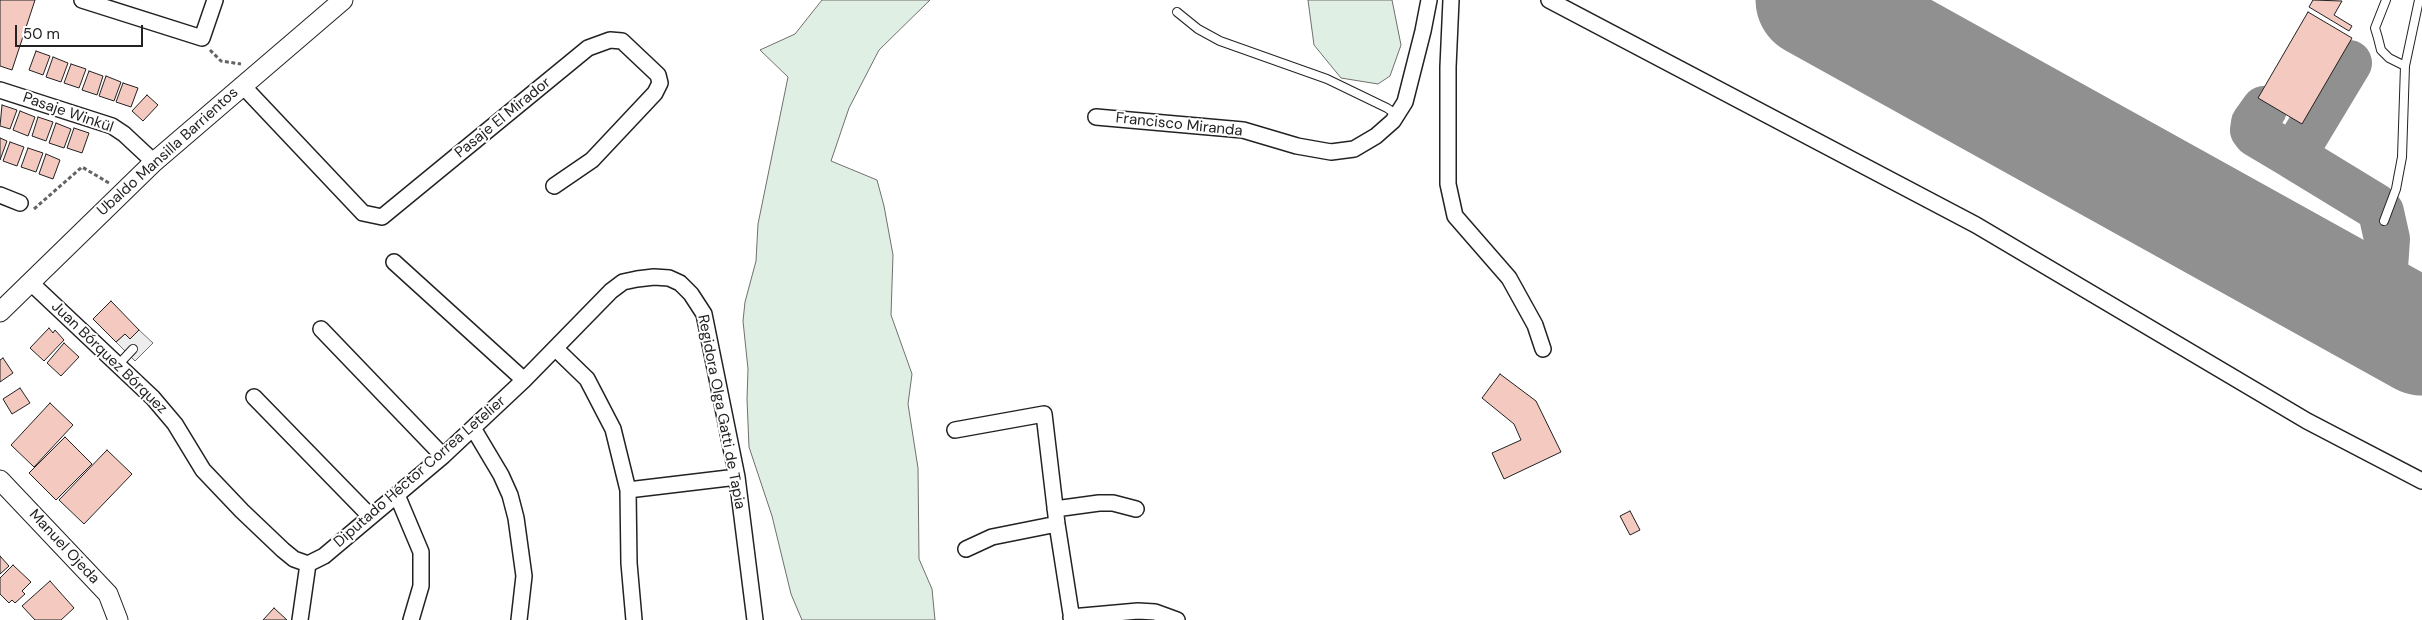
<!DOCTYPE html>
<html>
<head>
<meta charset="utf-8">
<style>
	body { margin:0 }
	#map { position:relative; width:2422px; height:620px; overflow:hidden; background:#fff; font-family:"DM Sans",sans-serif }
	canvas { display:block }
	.scale { position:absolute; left:15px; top:25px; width:128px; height:22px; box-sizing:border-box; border:2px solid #222; border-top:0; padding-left:6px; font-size:15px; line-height:18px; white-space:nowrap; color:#222; -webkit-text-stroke:4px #fff; paint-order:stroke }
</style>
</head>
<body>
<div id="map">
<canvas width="2422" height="620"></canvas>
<div class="scale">50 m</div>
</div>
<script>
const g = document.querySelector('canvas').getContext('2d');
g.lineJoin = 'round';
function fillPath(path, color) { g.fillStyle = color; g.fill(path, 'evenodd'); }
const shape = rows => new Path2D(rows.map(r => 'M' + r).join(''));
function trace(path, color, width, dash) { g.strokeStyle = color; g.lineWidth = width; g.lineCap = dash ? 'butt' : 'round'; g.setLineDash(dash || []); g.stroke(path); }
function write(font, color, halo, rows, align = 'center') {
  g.font = font + ' "DM Sans",sans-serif'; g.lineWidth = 4; g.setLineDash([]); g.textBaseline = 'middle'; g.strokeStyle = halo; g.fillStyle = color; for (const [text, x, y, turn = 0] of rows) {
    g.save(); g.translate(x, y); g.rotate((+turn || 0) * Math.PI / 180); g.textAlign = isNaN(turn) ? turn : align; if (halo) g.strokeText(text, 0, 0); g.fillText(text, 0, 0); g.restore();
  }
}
const green = shape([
	[822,0,930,0,879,50,849,108,831,161,877,180,884,206,893,255,891,315,912,374,908,404,918,468,919,559,932,589,935,620,802,620,791,594,772,516,749,447,747,399,748,369,743,321,745,302,756,261,758,224,788,77,760,50,795,34,822,0],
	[1308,0,1392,0,1401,45,1390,76,1378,84,1341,78,1314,45,1308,0]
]);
fillPath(green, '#e0efe3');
trace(green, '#6f6f6f', 1);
const parking = shape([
	[139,330,153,343,135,361,116,342,125,334,130,339,139,330]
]);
fillPath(parking, '#ededed');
trace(parking, '#6f6f6f', 1);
trace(shape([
	[2349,63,2293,156,2375,206,2381,212,2387,239,2385,268,2389,283,2419,336],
	[2264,109,2254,123,2253,130,2256,134,2293,156]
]), '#909090', 46);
trace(shape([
	[1813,0,2422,338]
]), '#909090', 115);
const building = shape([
	[0,0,35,0,12,70,0,66,0,0],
	[2313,0,2342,1,2334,15,2352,26,2349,31,2309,7,2313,0],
	[2308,12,2352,38,2302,124,2258,98,2308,12],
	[36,51,50,56,43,75,29,70,36,51],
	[53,57,68,63,61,82,46,77,53,57],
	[71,64,86,69,79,88,64,83,71,64],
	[89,71,103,76,97,95,82,90,89,71],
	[106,76,121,82,114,101,99,96,106,76],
	[123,83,138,88,131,107,116,102,123,83],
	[147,95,158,105,143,121,132,111,147,95],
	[2,105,17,110,10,129,0,126,2,105],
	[20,111,35,117,28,136,13,130,20,111],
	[38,117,53,122,46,141,32,136,38,117],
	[56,123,71,129,64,148,49,143,56,123],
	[74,128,89,133,82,153,67,148,74,128],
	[0,138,7,141,0,160,0,138],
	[10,142,24,147,17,166,3,161,10,142],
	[28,148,43,153,36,172,21,167,28,148],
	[46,154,60,160,53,179,39,174,46,154],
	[111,301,139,330,130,339,125,334,116,342,93,319,111,301],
	[49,328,53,333,55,330,64,340,44,361,30,348,49,328],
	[64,343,79,357,61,376,47,363,64,343],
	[3,358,13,373,0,382,0,360,3,358],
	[1500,374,1536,401,1561,452,1504,479,1492,453,1521,440,1514,424,1482,398,1500,374],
	[20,388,30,403,12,414,3,399,20,388],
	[50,403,73,425,34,467,11,445,50,403],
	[65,437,92,464,56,500,29,473,65,437],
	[107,450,132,474,84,524,59,500,107,450],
	[1630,511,1640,530,1630,535,1620,516,1630,511],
	[0,556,9,566,0,574,0,556],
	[13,565,31,582,22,591,25,594,15,603,12,600,9,603,0,594,0,578,13,565],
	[50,581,74,608,61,620,35,620,22,606,50,581],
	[274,608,287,620,263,620,274,608]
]);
fillPath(building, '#f3c9c0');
trace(building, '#222', 1);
const service = shape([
	[2386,0,2375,28,2378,38,2381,50,2389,58,2405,66],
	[1177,12,1198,29,1220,41,1327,79,1387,108,1397,115],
	[2384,221,2396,189,2402,157,2405,66,2419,0],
	[117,366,133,349]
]);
const minor = shape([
	[82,0,202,38,215,0],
	[1451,0,1448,67,1448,184,1455,216,1509,278,1535,325,1543,349],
	[1549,0,1976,225,2307,421,2422,481],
	[242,85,363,213,382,217,588,48,610,40,622,41,658,75,660,83,655,93,592,160,554,186],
	[0,90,112,126,124,134,154,162],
	[1096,117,1243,130,1297,146,1331,152,1354,149,1376,136,1393,121,1405,102,1423,31,1429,0],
	[0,195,20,203],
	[394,262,524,380],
	[30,282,153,398,175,424,203,470,242,511,283,550,294,559,308,564],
	[321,329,443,456],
	[556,349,587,379,613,429,628,490,629,563,634,620],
	[254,397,370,516],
	[473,428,501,475,510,495,516,518,524,576,519,620],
	[955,430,1044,414,1057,524,1072,620],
	[628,490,737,477],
	[397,495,421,552,421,586,411,620],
	[1055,509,1099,503,1113,503,1136,509],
	[966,549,992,537,1057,524],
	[308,564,324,556,443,456,524,380,611,291,623,282,637,279,654,277,669,278,680,283,691,294,704,314,737,477,755,620],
	[1071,617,1138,611,1155,612,1177,620],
	[300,620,308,564]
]);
const tertiary = shape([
	[0,312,154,162,343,0],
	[0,480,108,594,118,620]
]);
trace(service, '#222', 10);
trace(minor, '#222', 18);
trace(tertiary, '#222', 21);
trace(shape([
	[210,50,221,61,241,64],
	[34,209,82,167,109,183]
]), '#646464', 3, [4, 2.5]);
trace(service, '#fff', 8);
trace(minor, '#fff', 15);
trace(tertiary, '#fff', 19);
write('15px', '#222', '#fff', [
	["Pasaje Winkül",68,113,19],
	["Pasaje El Mirador",503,118,-39],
	["Francisco Miranda",1179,125,6],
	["Ubaldo Mansilla Barrientos",168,152,-42],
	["Juan Bórquez Bórquez",109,358,44],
	["Regidora Olga Gatti de Tapia",721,412,79],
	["Diputado Héctor Correa Letelier",420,472,-41],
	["Manuel Ojeda",64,547,47]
]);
</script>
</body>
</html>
